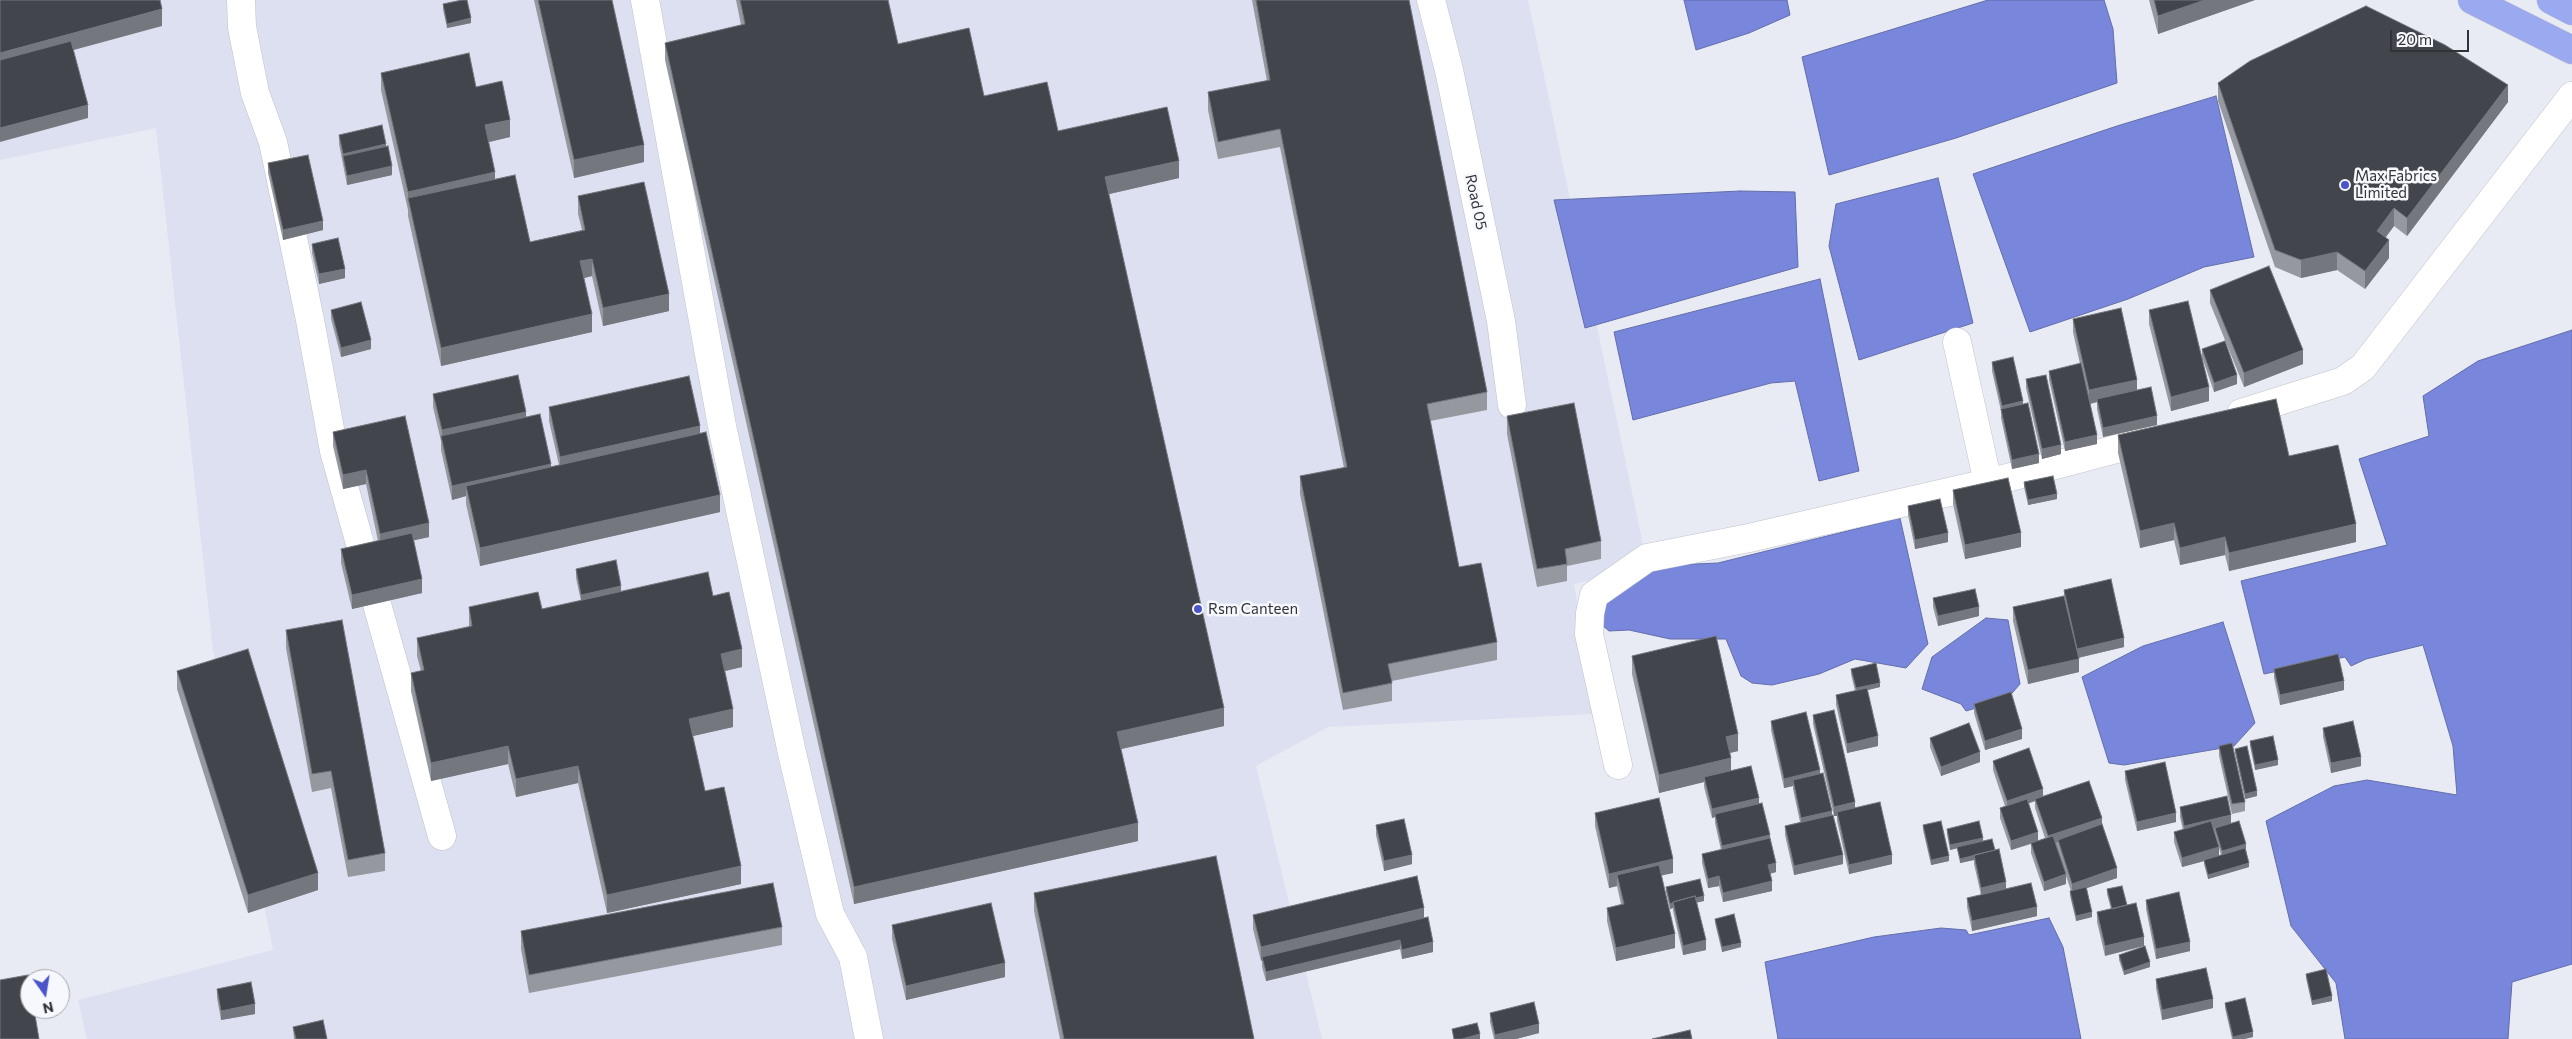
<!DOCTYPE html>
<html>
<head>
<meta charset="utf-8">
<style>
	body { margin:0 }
	#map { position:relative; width:2572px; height:1039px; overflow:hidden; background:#e8ebf4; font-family:Commissioner,sans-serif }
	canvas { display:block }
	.north { position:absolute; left:20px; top:969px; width:50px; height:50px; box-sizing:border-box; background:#f7f8fe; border:1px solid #a8a9ae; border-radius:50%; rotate:167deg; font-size:14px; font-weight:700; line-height:20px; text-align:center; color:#323337 }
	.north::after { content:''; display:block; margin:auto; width:18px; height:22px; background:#4c54ca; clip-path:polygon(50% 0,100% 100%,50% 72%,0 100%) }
	.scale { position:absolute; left:2390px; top:30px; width:79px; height:22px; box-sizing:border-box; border:2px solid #323337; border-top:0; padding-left:6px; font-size:15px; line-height:18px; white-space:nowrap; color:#323337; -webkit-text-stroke:4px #f7f8fe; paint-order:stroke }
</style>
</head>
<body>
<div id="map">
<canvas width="2572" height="1039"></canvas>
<div class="north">N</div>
<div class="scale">20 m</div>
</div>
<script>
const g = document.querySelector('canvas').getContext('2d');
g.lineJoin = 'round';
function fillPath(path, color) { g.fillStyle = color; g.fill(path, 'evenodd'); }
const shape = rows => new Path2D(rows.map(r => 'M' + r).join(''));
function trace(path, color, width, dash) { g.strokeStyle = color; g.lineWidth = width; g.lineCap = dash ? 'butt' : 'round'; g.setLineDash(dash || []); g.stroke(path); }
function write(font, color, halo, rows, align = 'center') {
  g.font = font + ' Commissioner,sans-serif'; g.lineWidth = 5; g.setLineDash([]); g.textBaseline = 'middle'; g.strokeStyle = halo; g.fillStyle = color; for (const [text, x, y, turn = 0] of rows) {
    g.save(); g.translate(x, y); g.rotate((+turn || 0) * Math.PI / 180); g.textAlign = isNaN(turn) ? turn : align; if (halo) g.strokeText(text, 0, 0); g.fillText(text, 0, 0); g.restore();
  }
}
fillPath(shape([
	[0,0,1528,0,1648,568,1574,584,1595,714,1328,727,1256,766,1322,1039,87,1039,78,1000,273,950,213,650,156,128,0,160]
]), '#dce0f0');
const water = shape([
	[1684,0,1787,0,1790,15,1749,33,1696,50,1684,0],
	[1988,0,2104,0,2113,29,2117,83,1956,138,1829,175,1802,57,1988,0],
	[2216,96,2254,257,2204,267,2128,299,2030,332,1973,174,2117,126,2216,96],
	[1938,178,1973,323,1859,360,1829,246,1836,204,1938,178],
	[1740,191,1795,192,1798,267,1585,328,1554,200,1740,191],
	[1820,279,1859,471,1819,481,1795,381,1771,383,1633,420,1614,332,1820,279],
	[2572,330,2572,964,2512,982,2508,1039,2345,1039,2336,983,2291,926,2266,821,2334,786,2367,780,2457,795,2453,746,2423,645,2366,659,2351,666,2345,657,2264,674,2241,581,2387,545,2359,459,2429,436,2423,396,2478,361,2572,330],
	[1900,518,1928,644,1906,668,1855,659,1819,674,1772,685,1752,683,1741,676,1726,639,1670,639,1629,630,1609,631,1602,625,1608,584,1652,566,1718,563,1900,518],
	[1986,618,2008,620,2020,684,2007,699,1966,711,1961,704,1922,689,1932,657,1986,618],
	[2223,622,2255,723,2234,746,2124,765,2109,763,2082,677,2143,646,2223,622],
	[2049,918,2063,947,2081,1039,1778,1039,1765,962,1874,937,1941,928,1966,930,1969,935,2049,918]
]);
fillPath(water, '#7886dc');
trace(water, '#636daa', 1);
const minor = shape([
	[241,0,242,27,255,93,273,142,310,320,334,451,442,836],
	[645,0,722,426,792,753,830,914,853,957,869,1039],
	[1431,0,1449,70,1501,321,1512,405],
	[1957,342,1988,483],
	[2241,413,2343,381,2363,367,2572,96],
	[1618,765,1589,634,1590,613,1594,595,1647,558,1749,538,1988,483,2154,439]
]);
const highway = shape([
	[2472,0,2572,50],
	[2551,0,2572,11]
]);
trace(minor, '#c1c3cc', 29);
trace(highway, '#cacacb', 29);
trace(minor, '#fff', 28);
trace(highway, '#9baaf0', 28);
fillPath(shape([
	[534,0,612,0,644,162,574,178],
	[736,0,888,0,898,44,984,96,1058,131,1179,178,1109,194,1224,726,1121,749,1138,841,854,904,665,60,665,43,741,25],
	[1252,0,1409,0,1487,392,1487,410,1430,421,1459,567,1497,642,1497,660,1392,681,1392,701,1343,710,1300,494,1300,476,1344,468,1280,147,1218,159,1208,110,1208,92,1267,81],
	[2149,0,2255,0,2158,34],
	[443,4,471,23,447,28,443,9],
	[381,73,510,137,488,142,495,179,530,242,582,230,578,214,578,196,669,311,603,326,592,276,584,278,592,332,441,366,408,216,408,210,381,90],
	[2218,83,2508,102,2407,236,2394,226,2385,238,2389,258,2365,289,2337,270,2301,278,2275,267,2218,101],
	[339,135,386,147,392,175,347,185,339,144],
	[268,163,323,230,283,240,268,173],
	[312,244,345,278,319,284,312,253],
	[2210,290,2303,364,2244,387,2210,303],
	[331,310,371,349,341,357,331,319],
	[2149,310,2202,358,2202,349,2237,384,2214,392,2203,360,2209,401,2171,411,2149,324],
	[2073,319,2137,390,2157,425,2103,437,2097,409,2097,402,2090,404,2097,444,2065,451,2049,380,2049,371,2080,364,2073,332],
	[1992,362,2023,404,2039,463,2012,469,2001,418,2001,411,1992,371],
	[2026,379,2061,454,2042,459,2026,388],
	[433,394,526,418,551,467,559,465,549,421,549,407,700,434,720,512,480,566,466,504,466,496,452,500,441,450,441,441,433,407],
	[1507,416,1601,541,1601,559,1567,566,1567,581,1537,587,1507,434],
	[333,432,429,537,414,540,422,593,352,609,341,563,341,549,378,541,366,484,343,489,333,446],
	[2118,435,2289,456,2356,542,2229,571,2225,555,2180,565,2174,540,2140,548,2118,453],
	[2024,482,2057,499,2028,505,2024,487],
	[1953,490,2021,547,1965,559,1953,504],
	[1908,506,1948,542,1915,549,1908,515],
	[576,569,621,592,713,596,742,667,724,671,733,727,692,736,705,791,741,884,607,913,578,783,516,797,508,764,431,781,411,691,411,673,421,671,417,656,417,638,469,627,469,607,542,609,581,601,576,578],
	[2064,590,2124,647,2078,658,2079,672,2028,684,2013,621,2013,607,2064,596],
	[1933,598,1979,616,1938,626,1933,607],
	[286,630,385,853,385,871,348,877,331,788,312,792,286,648],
	[1632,656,1738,751,1729,753,1731,771,1759,804,1770,838,1776,872,1770,874,1772,891,1723,902,1719,886,1708,888,1702,863,1702,854,1721,850,1715,823,1715,817,1712,818,1704,787,1704,782,1659,793,1632,674],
	[1851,669,1880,687,1867,690,1878,746,1847,753,1836,705,1836,695,1855,691,1851,674],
	[2274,669,2344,690,2280,705,2274,678],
	[177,671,318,890,248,913,177,689],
	[1974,704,2022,739,1985,750,1974,713],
	[1813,715,1855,807,1892,864,1849,874,1837,821,1837,816,1834,816,1813,724],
	[1771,721,1820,774,1832,815,1843,864,1794,875,1785,835,1785,826,1800,822,1793,789,1793,786,1784,788,1771,730],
	[2323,728,2361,766,2331,773,2323,737],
	[1930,738,1980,762,1941,776,1930,747],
	[2250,741,2278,765,2255,770,2250,746],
	[2219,746,2245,802,2245,811,2232,814,2219,756],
	[2235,749,2257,796,2245,799,2235,753],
	[1993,761,2043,796,2102,824,2117,878,2087,888,2092,917,2076,921,2070,896,2070,891,2071,891,2066,876,2066,884,2044,891,2031,853,2031,844,2011,850,2000,818,2000,808,2005,806,1993,770],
	[2035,801,2035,808,2045,838,2038,841,2029,803],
	[2125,771,2176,822,2137,831,2125,780],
	[2180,807,2231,823,2246,849,2249,867,2208,879,2204,864,2204,861,2182,867,2174,842,2174,832,2183,830,2180,817],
	[2215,833,2221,855,2219,855],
	[1595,813,1673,873,1661,875,1675,948,1616,961,1607,921,1607,908,1621,904,1617,886,1609,888,1595,826],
	[1376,825,1412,864,1384,871,1376,835],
	[1923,825,1949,861,1931,865,1923,830],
	[1947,829,1983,841,1995,850,2006,889,2037,916,1972,931,1967,907,1967,898,1981,895,1974,864,1974,860,1960,863,1957,848,1950,850,1947,834],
	[2122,886,2105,956,2097,922,2097,912,2111,909,2107,894,2107,889],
	[1666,887,1704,901,1697,902,1706,950,1683,955,1673,911,1673,908,1670,909,1666,892],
	[1034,893,1254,1039,1060,1039,1034,911],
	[2146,900,2190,951,2156,959,2146,909],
	[1253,915,1424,918,1433,952,1402,959,1400,949,1266,981,1262,967,1262,960,1261,961,1253,929],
	[1715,919,1741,947,1722,952,1715,923],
	[892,925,1005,977,906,1000,892,939],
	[782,927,782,945,529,993,521,949,521,931],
	[2119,955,2150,967,2124,975,2119,960],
	[2306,974,2332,1001,2312,1005,2306,978],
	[2156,979,2213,1008,2162,1020,2156,988],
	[217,989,255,1014,221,1020,217,998],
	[2225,1003,2253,1037,2244,1039,2232,1039,2225,1008],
	[1490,1013,1539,1033,1516,1039,1494,1039,1490,1022],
	[293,1027,327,1039,294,1039]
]), '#9698a0');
fillPath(shape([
	[2205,0,2255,0,2158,34,2158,16],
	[162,9,162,26,0,70,0,53],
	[471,18,471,23,447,28,447,24],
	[2508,85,2508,102,2407,236,2407,218],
	[88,105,88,118,0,142,0,128],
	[510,120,510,137,485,143,485,125],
	[386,144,386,154,343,156,343,163,343,154],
	[644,145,644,162,574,178,574,160],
	[1179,161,1179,178,1105,195,1105,177],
	[392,166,392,175,347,185,347,176],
	[495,172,495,190,408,198,408,210,408,192],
	[2394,208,2394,226,2377,249,2377,231],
	[323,221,323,230,283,240,283,230],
	[2389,240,2389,258,2365,289,2365,271],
	[2337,252,2337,270,2301,278,2301,260],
	[592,259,592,276,580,279,580,261],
	[345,269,345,278,319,284,319,274],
	[669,294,669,311,603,326,603,308],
	[592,314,592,332,441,366,441,348],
	[371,340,371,349,341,357,341,348],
	[2303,350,2303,364,2244,387,2244,373],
	[2237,375,2237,384,2214,392,2214,383],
	[2137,380,2137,394,2097,399,2097,402,2089,404,2089,390],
	[2209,387,2209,401,2171,411,2171,397],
	[2023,401,2023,411,2002,413,2002,406],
	[526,412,526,426,442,439,442,430],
	[2157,416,2157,425,2103,437,2103,428],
	[700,426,700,439,560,471,560,457],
	[2097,435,2097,444,2065,451,2065,442],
	[2061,445,2061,454,2042,459,2042,449],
	[2039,454,2039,463,2012,469,2012,460],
	[551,464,551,478,466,486,466,496,452,500,452,486],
	[366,470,366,484,343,489,343,475],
	[2057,494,2057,499,2028,505,2028,500],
	[720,495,720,512,480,566,480,548],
	[429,523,429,537,380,548,380,534],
	[2174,523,2174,540,2140,548,2140,531],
	[2356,524,2356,542,2229,571,2229,553],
	[1948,533,1948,542,1915,549,1915,540],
	[2021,533,2021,547,1965,559,1965,545],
	[2225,537,2225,555,2180,565,2180,548],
	[422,579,422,593,352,609,352,595],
	[621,586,621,595,581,604,581,595],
	[1979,607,1979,616,1938,626,1938,616],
	[2124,638,2124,647,2077,658,2077,649],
	[742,649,742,667,721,672,721,654],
	[2079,659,2079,672,2028,684,2028,670],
	[2344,681,2344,690,2280,705,2280,695],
	[1880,683,1880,687,1856,693,1856,688],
	[1224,708,1224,726,1117,750,1117,732],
	[733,709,733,727,689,737,689,719],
	[2022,729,2022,739,1985,750,1985,741],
	[1738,734,1738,751,1726,754,1726,737],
	[1878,736,1878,746,1847,753,1847,744],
	[508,746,508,764,431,781,431,763],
	[1980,752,1980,762,1941,776,1941,767],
	[2361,757,2361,766,2331,773,2331,763],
	[1731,758,1731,776,1704,777,1704,782,1659,793,1659,775],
	[2278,760,2278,765,2255,770,2255,765],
	[578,766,578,783,516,797,516,779],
	[1820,770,1820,780,1793,780,1793,786,1784,788,1784,779],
	[2043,789,2043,798,2035,799,2035,801,2007,811,2007,801],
	[2257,791,2257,796,2245,799,2245,794],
	[1759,798,1759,807,1715,814,1715,817,1712,818,1712,809],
	[1855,802,1855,811,1837,812,1837,816,1834,816,1834,807],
	[1832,811,1832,820,1801,827,1801,818],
	[2176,813,2176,822,2137,831,2137,822],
	[2231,815,2231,824,2184,835,2184,826],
	[2102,818,2102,828,2058,840,2058,842,2048,846,2048,836],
	[1138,823,1138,841,854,904,854,887],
	[2038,832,2038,841,2011,850,2011,841],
	[1770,835,1770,845,1722,856,1722,846],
	[1983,838,1983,842,1950,850,1950,845],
	[2246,844,2246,849,2222,856,2222,851],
	[2219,847,2219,857,2182,867,2182,858],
	[1412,855,1412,864,1384,871,1384,861],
	[1843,855,1843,864,1794,875,1794,866],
	[1892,855,1892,864,1849,874,1849,865],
	[1974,855,1974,860,1960,863,1960,859],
	[1949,856,1949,861,1931,865,1931,860],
	[1673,859,1673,873,1620,885,1617,875,1617,886,1609,888,1609,874],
	[1776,863,1776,872,1768,874,1768,865],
	[2249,863,2249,867,2208,879,2208,875],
	[741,866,741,884,607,913,607,895],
	[2117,868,2117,878,2072,893,2072,884],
	[318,873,318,890,248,913,248,895],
	[2066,874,2066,884,2044,891,2044,882],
	[1719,876,1719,886,1708,888,1708,879],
	[1772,881,1772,891,1723,902,1723,893],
	[2006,882,2006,892,1981,898,1981,888],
	[1704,896,1704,901,1674,908,1673,903],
	[1673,903,1673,908,1670,909,1670,904],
	[2037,907,2037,916,1972,931,1972,921],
	[1424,908,1424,921,1262,957,1262,960,1261,961,1261,947],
	[2092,912,2092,917,2076,921,2076,916],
	[1675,934,1675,948,1616,961,1616,948],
	[2144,937,2144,946,2105,956,2105,946],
	[1400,940,1400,949,1266,981,1266,972],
	[1706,940,1706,950,1683,955,1683,946],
	[1433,942,1433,952,1402,959,1402,950],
	[2190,942,2190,951,2156,959,2156,949],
	[1741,943,1741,947,1722,952,1722,947],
	[2150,962,2150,967,2124,975,2124,971],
	[1005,963,1005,977,906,1000,906,986],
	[2332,996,2332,1001,2312,1005,2312,1001],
	[2213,999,2213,1008,2162,1020,2162,1010],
	[255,1004,255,1014,221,1020,221,1011],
	[1539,1024,1539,1033,1516,1039,1495,1039,1495,1035],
	[2253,1032,2253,1037,2244,1039,2233,1039,2233,1037],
	[1480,1034,1480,1039,1462,1039]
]), '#74777e');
const building = shape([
	[0,0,160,0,162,9,0,53,0,0],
	[462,0,467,0,471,18,447,24,443,4,462,0],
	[538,0,612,0,644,145,574,160,538,0],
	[740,0,888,0,898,44,969,28,984,96,1047,82,1058,131,1167,107,1179,161,1105,177,1224,708,1117,732,1138,823,854,887,665,43,745,24,740,0],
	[1256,0,1409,0,1487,392,1427,404,1459,567,1481,563,1497,642,1388,664,1392,683,1343,693,1300,476,1347,467,1280,129,1218,142,1208,92,1270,80,1256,0],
	[2154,0,2205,0,2158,16,2154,0],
	[2366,6,2445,45,2508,85,2407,218,2394,208,2377,231,2389,240,2365,271,2337,252,2301,260,2275,250,2218,83,2250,61,2366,6],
	[71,41,88,105,0,128,0,60,71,41],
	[469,53,476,87,502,81,510,120,485,125,495,172,408,192,381,73,469,53],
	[382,125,386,144,343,154,339,135,382,125],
	[388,146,392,166,347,176,343,156,388,146],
	[308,155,323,221,283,230,268,163,308,155],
	[515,175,530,242,585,230,578,196,644,182,669,294,603,308,592,259,580,261,592,314,441,348,408,198,515,175],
	[338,238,345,269,319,274,312,244,338,238],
	[2269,266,2303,350,2244,373,2210,290,2269,266],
	[2188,301,2209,387,2171,397,2149,310,2188,301],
	[361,302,371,340,341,348,331,310,361,302],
	[2121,308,2137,380,2089,390,2073,319,2121,308],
	[2225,341,2237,375,2214,383,2202,349,2225,341],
	[2013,357,2023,401,2002,406,1992,362,2013,357],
	[2081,363,2097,435,2065,442,2049,371,2081,363],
	[518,375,526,412,442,430,433,394,518,375],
	[2046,375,2061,445,2042,449,2026,379,2046,375],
	[689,376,700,426,560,457,549,407,689,376],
	[2151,387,2157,416,2103,428,2097,399,2151,387],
	[2276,399,2289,456,2338,445,2356,524,2229,553,2225,537,2180,548,2174,523,2140,531,2118,435,2276,399],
	[1574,403,1601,541,1565,549,1567,564,1537,569,1507,416,1574,403],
	[2028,403,2039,454,2012,460,2001,409,2028,403],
	[540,414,551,464,452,486,441,436,540,414],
	[405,416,429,523,380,534,366,470,343,475,333,432,405,416],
	[706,432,720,495,480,548,466,486,706,432],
	[2053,476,2057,494,2028,500,2024,482,2053,476],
	[2008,478,2021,533,1965,545,1953,490,2008,478],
	[1940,499,1948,533,1915,540,1908,506,1940,499],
	[412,533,422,579,352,595,341,549,412,533],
	[616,560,621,586,581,595,576,569,616,560],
	[708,572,713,596,729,592,742,649,721,654,733,709,689,719,705,791,724,787,741,866,607,895,578,766,516,779,508,746,431,763,411,673,424,670,417,638,472,626,469,607,538,592,542,609,708,572],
	[2111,579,2124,638,2077,649,2064,590,2111,579],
	[1975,589,1979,607,1938,616,1933,598,1975,589],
	[2064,596,2079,659,2028,670,2013,607,2064,596],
	[342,620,385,853,348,860,331,771,312,774,286,630,342,620],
	[1716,636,1738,734,1726,737,1731,758,1659,775,1632,656,1716,636],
	[248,649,318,873,248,895,177,671,248,649],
	[2338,654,2344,681,2280,695,2274,669,2338,654],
	[1876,663,1880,683,1856,688,1851,669,1876,663],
	[1867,688,1878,736,1847,744,1836,695,1867,688],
	[2011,692,2022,729,1985,741,1974,704,2011,692],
	[1834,710,1855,802,1834,807,1813,715,1834,710],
	[1806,712,1820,770,1784,779,1771,721,1806,712],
	[2353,721,2361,757,2331,763,2323,728,2353,721],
	[1969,723,1980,752,1941,767,1930,738,1969,723],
	[2273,736,2278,760,2255,765,2250,741,2273,736],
	[2232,743,2245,802,2232,804,2219,746,2232,743],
	[2247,746,2257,791,2245,794,2235,749,2247,746],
	[2029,748,2043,789,2007,801,1993,761,2029,748],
	[2165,762,2176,813,2137,822,2125,771,2165,762],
	[1751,766,1759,798,1712,809,1704,777,1751,766],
	[1823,773,1832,811,1801,818,1793,780,1823,773],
	[2089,781,2102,818,2048,836,2035,799,2089,781],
	[2227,796,2231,815,2184,826,2180,807,2227,796],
	[1659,798,1673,859,1609,874,1595,813,1659,798],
	[2027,799,2038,832,2011,841,2000,808,2027,799],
	[1880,802,1892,855,1849,865,1837,812,1880,802],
	[1762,803,1770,835,1722,846,1715,814,1762,803],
	[1833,815,1843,855,1794,866,1785,826,1833,815],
	[1404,819,1412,855,1384,861,1376,825,1404,819],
	[1941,821,1949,856,1931,860,1923,825,1941,821],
	[1979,821,1983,838,1950,845,1947,829,1979,821],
	[2211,821,2219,847,2182,858,2174,832,2211,821],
	[2239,821,2246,844,2222,851,2215,828,2239,821],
	[2102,824,2117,868,2072,884,2058,840,2102,824],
	[2053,836,2066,874,2044,882,2031,843,2053,836],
	[1770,838,1776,863,1768,865,1772,881,1723,893,1719,876,1708,879,1702,854,1770,838],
	[1992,839,1995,850,1960,859,1957,847,1992,839],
	[2245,848,2249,863,2208,875,2204,860,2245,848],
	[1999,849,2006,882,1981,888,1974,855,1999,849],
	[1216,856,1254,1039,1064,1039,1034,893,1216,856],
	[1659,865,1675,934,1616,948,1607,908,1624,904,1617,875,1659,865],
	[1417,876,1424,908,1261,947,1253,915,1417,876],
	[1700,879,1704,896,1696,898,1695,896,1673,902,1673,903,1670,904,1666,887,1700,879],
	[773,883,782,927,529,975,521,931,773,883],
	[2031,883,2037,907,1972,921,1967,898,2031,883],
	[2122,886,2127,905,2112,909,2107,889,2122,886],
	[2086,887,2092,912,2076,916,2070,891,2086,887],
	[2179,892,2190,942,2156,949,2146,900,2179,892],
	[1695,896,1706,940,1683,946,1673,902,1695,896],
	[991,903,1005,963,906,986,892,925,991,903],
	[2136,903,2144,937,2105,946,2097,912,2136,903],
	[1734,914,1741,943,1722,947,1715,919,1734,914],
	[1428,917,1433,942,1402,950,1400,940,1266,972,1262,957,1428,917],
	[2145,946,2150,962,2124,971,2119,955,2145,946],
	[2206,968,2213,999,2162,1010,2156,979,2206,968],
	[2326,969,2332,996,2312,1001,2306,974,2326,969],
	[28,975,30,988,30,1009,34,1009,39,1039,0,1039,0,980,28,975],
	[251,982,255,1004,221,1011,217,989,251,982],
	[2245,998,2253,1032,2233,1037,2225,1003,2245,998],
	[1534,1002,1539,1024,1495,1035,1490,1013,1534,1002],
	[323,1020,327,1039,296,1039,293,1027,323,1020],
	[1477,1023,1480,1034,1462,1039,1454,1039,1452,1029,1477,1023],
	[1690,1030,1692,1039,1652,1039,1690,1030]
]);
fillPath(building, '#43454c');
trace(building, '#74777e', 1);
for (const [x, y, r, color] of [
	[2345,185,5,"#4c54ca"],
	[1198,609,5,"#4c54ca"]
]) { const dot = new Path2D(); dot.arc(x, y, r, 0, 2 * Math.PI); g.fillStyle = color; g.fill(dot); trace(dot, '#f7f8fe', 2); }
write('15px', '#323337', '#f7f8fe', [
	["Max Fabrics",2355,176],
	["Limited",2355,193],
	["Rsm Canteen",1208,609]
], 'left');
write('15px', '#323337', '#f7f8fe', [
	["Road 05",1476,202,78]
]);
</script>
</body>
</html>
